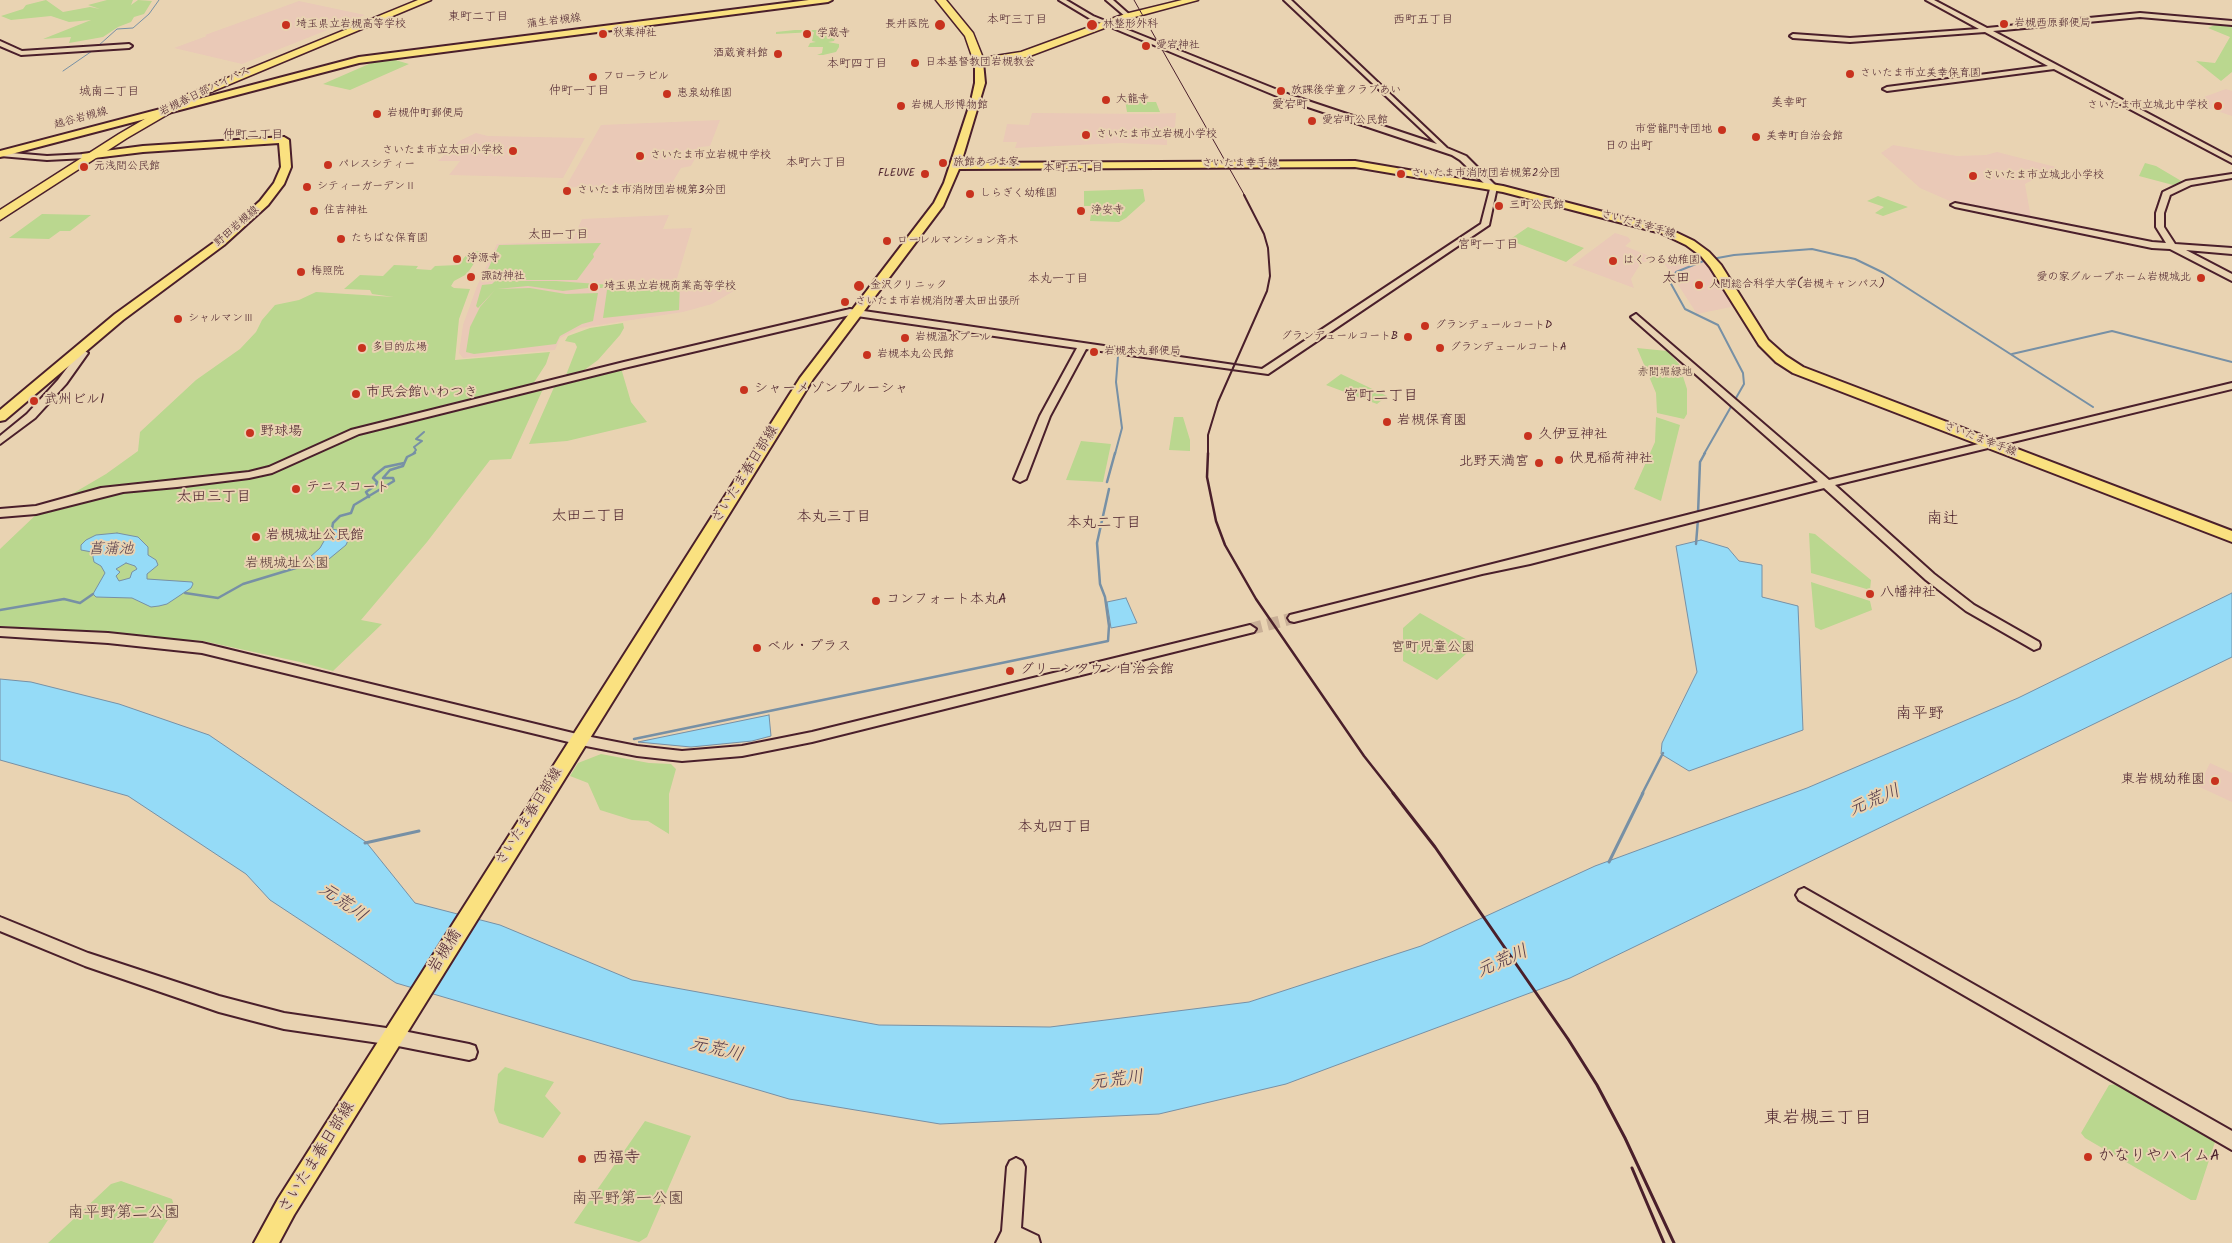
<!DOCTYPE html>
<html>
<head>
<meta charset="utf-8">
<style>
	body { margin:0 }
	canvas { display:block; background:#e9d3b2 }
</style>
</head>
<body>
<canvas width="2232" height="1243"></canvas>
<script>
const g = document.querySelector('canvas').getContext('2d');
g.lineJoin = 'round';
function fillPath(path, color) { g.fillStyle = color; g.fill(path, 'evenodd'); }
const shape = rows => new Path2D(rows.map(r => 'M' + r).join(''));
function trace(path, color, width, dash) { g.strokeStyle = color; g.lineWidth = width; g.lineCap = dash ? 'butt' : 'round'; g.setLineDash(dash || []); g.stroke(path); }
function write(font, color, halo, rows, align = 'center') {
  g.font = font + ' Kalam,"Klee One",sans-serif'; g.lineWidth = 4; g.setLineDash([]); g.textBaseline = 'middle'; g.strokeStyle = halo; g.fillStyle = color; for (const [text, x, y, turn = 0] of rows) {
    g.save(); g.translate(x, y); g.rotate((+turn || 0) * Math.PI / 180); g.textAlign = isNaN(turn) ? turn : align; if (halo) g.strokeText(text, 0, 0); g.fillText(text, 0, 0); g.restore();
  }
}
fillPath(shape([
	[299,1,365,15,242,64,174,48,207,36,205,35],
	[2226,89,2232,91,2232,116,2190,102],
	[1032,113,1151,114,1176,113,1175,128,1167,128,1167,145,1121,143,1015,148,1017,142,1003,142,1007,124,1029,125],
	[720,120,710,146,701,147,691,166,681,168,666,193,597,193,577,187,565,188,601,125],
	[476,133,488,136,585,138,563,178,449,175,460,161,438,161,459,141],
	[1893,145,1957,156,1986,155,1997,152,2056,167,2025,184,2031,218,1952,202,1920,188,1881,153],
	[669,215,663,229,692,228,676,282,709,279,712,289,733,283,737,289,712,304,683,312,580,328,560,338,555,350,463,358,459,353,463,325,477,286,497,244,572,241,582,219],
	[1615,233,1628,237,1631,241,1625,246,1656,259,1641,263,1631,279,1634,288,1572,265],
	[1696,251,1709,265,1732,305,1731,307,1697,314,1664,263,1666,262,1664,261],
	[2210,763,2232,773,2232,802,2193,784,2202,779]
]), '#eac9b7');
fillPath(shape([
	[46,0,63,12,90,7,100,9,88,5,107,0,133,0,131,5,138,0,152,1,144,14,134,17,131,22,118,27,103,37,69,43,71,37,43,39,91,20,69,22,51,16,11,20,1,16,23,9,26,5],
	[2217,24,2232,27,2232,72,2221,81,2196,61,2215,63,2230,37,2208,28],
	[826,27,839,27,834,41,828,42,839,44,839,47,836,52,823,55,817,55,822,53,823,47,808,47,810,43,816,42,812,41,814,32,776,34,776,32,795,30,825,30],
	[385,57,409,64,350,90,323,84],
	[1143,95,1143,102,1156,102,1160,112,1127,112,1125,100,1121,100,1121,96],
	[2145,163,2156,166,2183,182,2173,185,2139,176],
	[1143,189,1145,201,1126,218,1119,222,1090,221,1092,206,1084,206,1084,191],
	[1878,196,1908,207,1883,216,1875,213,1884,207,1867,201],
	[42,214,91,215,70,231,60,231,49,239,9,238],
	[1528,227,1584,248,1566,262,1509,240],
	[601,243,593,254,594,257,577,280,483,280,499,245],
	[482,251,467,274,454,281,451,286,454,288,470,289,459,319,455,360,550,352,546,364,533,384,358,428,290,461,250,472,168,482,125,485,60,501,106,474,138,451,140,432,196,380,240,349,256,332,262,320,275,305,299,300,316,292,394,297,372,294,370,290,344,289,360,275,383,276,394,265,418,266,416,269,431,270,435,266,458,265,469,252],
	[495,281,556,281,612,285,603,288,588,288,563,291,528,286,497,289,530,288,566,294,598,293,593,321,582,324,560,336,556,344,474,354,466,352,470,327,480,307,495,290,478,308,476,306,482,285,492,284],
	[680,282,679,310,603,318,607,290],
	[623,323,624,328,620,335,598,360,583,371,566,375,577,347,575,343,565,341,568,336,590,328],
	[1637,348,1667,351,1679,364,1687,389,1687,414,1684,419,1657,413,1656,393],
	[621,368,631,402,647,422,567,441,529,444,555,385],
	[1341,374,1387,396,1377,404,1326,385],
	[543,389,511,459,490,460,427,542,361,620,382,624,333,671,300,662,203,641,0,626,0,549,41,510,105,493,245,479,271,474,359,434],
	[1174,417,1183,417,1190,440,1190,451,1169,450],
	[1656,417,1680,425,1661,501,1634,489,1655,442],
	[1081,441,1111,444,1103,482,1066,480],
	[1809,533,1815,534,1871,580,1870,590,1811,573],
	[1811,582,1870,601,1872,610,1821,630,1815,627],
	[1420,613,1476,645,1437,680,1403,661,1403,628],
	[601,754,649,763,671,764,676,769,669,794,669,834,648,821,632,820,600,810,588,783,570,776,578,763],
	[505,1067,554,1082,545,1096,561,1113,543,1138,499,1123,494,1110,498,1074],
	[2118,1084,2209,1135,2215,1142,2196,1200,2191,1200,2085,1138,2081,1133,2109,1085],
	[645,1121,691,1136,647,1237,639,1242,574,1223],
	[121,1181,172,1199,175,1209,153,1243,48,1243,111,1184]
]), '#bad78f');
const water = shape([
	[331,529,350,532,350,536,346,545,329,559,310,566,299,567,320,548,331,529],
	[117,533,138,537,148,547,148,555,156,560,158,565,147,574,147,579,192,582,193,584,191,588,167,604,159,606,151,607,132,598,96,597,93,594,105,573,101,566,94,562,92,552,81,550,81,545,86,540,96,535,117,533],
	[126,563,135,566,137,569,132,572,130,578,119,581,116,576,120,572,116,569,126,563],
	[1701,540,1728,548,1739,561,1762,565,1762,597,1798,606,1803,730,1689,771,1661,754,1662,743,1697,672,1676,546,1701,540],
	[2232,593,2232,657,1570,978,1286,1084,1159,1114,940,1124,789,1099,396,983,270,900,246,874,128,796,0,760,0,679,31,682,119,704,209,735,366,842,415,903,500,925,632,980,879,1025,1050,1027,1249,1002,1421,946,1595,866,1807,788,2018,698,2232,593],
	[1126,598,1137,623,1111,628,1107,602,1126,598],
	[769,715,771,736,752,741,691,747,638,742,769,715]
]);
fillPath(water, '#95dbf7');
trace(water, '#7790a5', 1);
trace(shape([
	[98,46,117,29,133,28,149,14,159,0],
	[63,71,95,49]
]), '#7790a5', 1);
trace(shape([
	[1712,259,1734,255,1812,249,1855,259,1884,273,2093,407],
	[2012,354,2112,331,2232,362],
	[413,454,416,450,414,447,422,441,416,439,424,432],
	[1115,454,1122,428,1116,382,1118,356],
	[1704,454,1744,384,1743,373,1718,325,1685,309,1670,282,1676,272,1706,260]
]), '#7790a5', 2);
trace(shape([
	[1107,482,1115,453],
	[369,497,366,492,376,485,377,482,373,478,375,475,385,467,404,463],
	[1698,514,1700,462,1705,453],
	[332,529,333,523,340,516,351,513,354,505,394,481,393,478,383,478,390,470,403,466,407,457,415,453],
	[1696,544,1698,519],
	[185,593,218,598,243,584,299,567],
	[0,610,64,599,80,603,93,594],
	[634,739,1108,641,1109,626,1105,597,1100,584,1097,543,1109,489],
	[1642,794,1663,753]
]), '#7790a5', 2.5);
trace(shape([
	[365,843,419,831],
	[1609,862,1643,793]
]), '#7790a5', 3);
trace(shape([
	[1250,629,1294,618]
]), '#c9af97', 12, [12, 6]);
const minor = shape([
	[1059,0,1066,0,1093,16,1290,95,1437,144,1284,0,1291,0,1447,148,1466,156,1497,187,1489,225,1268,374,1086,349,1050,416,1026,479,1020,482,1014,479,1040,416,1077,348,850,315,624,368,359,434,272,473,249,478,177,487,123,492,36,514,0,517,0,509,36,506,101,488,249,472,269,467,351,430,624,362,850,309,1262,369,1481,224,1490,189,1460,160,1452,155,1284,99,1089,18,1059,0],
	[1106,0,1113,0,1131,16,1126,17,1106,0],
	[1926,0,1934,0,1987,28,2140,13,2232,21,2232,25,2140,17,1993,31,2232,158,2232,163,2054,69,1887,91,1883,89,1887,87,2048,66,1985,32,1850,42,1793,38,1790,36,1793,34,1850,38,1979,29,1926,0],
	[0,41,22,51,129,44,132,46,129,48,21,55,0,46,0,41],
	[0,152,47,156,86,154,90,156,86,158,47,160,0,156,0,152],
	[2232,174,2232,178,2191,185,2170,195,2164,213,2164,227,2175,244,2232,248,2232,254,2186,250,2232,274,2232,281,2170,249,2152,248,1955,207,1951,205,1955,203,2152,242,2166,243,2156,227,2156,213,2163,192,2186,181,2232,174],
	[1636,314,1829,480,2232,383,2232,389,1835,485,1934,574,1974,605,2039,642,2040,645,2039,648,2034,650,1966,611,1926,580,1824,488,1530,564,1482,574,1294,622,1290,621,1288,618,1290,615,1294,614,1818,482,1633,319,1631,317,1636,314],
	[83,350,88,353,66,384,35,418,0,444,0,436,27,414,58,380,80,351,83,350],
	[1250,625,1256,629,1254,632,812,742,742,756,682,761,637,756,581,745,202,653,108,643,0,636,0,628,108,633,202,643,581,735,637,746,682,751,742,746,812,732,1250,625],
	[1804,888,2232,1131,2232,1150,1799,900,1796,895,1799,890,1804,888],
	[0,917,88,953,219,996,284,1013,393,1029,469,1044,475,1046,477,1052,475,1058,469,1060,393,1045,284,1029,219,1012,85,966,0,931,0,917],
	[1016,1158,1022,1161,1025,1167,1021,1228,1038,1236,1040,1243,996,1243,1002,1231,1007,1167,1010,1161,1016,1158]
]);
const major = shape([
	[809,0,832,0,828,2,359,63,0,157,0,151,359,57,809,0],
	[979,59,983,62,985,83,961,163,1355,161,1503,186,1669,229,1694,241,1709,252,1721,265,1768,340,1786,356,1803,367,2232,531,2232,542,1793,373,1776,362,1759,345,1710,267,1701,256,1686,245,1661,233,1503,192,1355,167,959,169,943,206,813,379,294,1215,279,1243,254,1243,278,1199,800,378,934,203,944,183,971,101,975,83,975,62,979,59],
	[284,137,289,140,291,167,284,184,268,205,224,245,123,320,5,420,0,421,0,410,115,314,216,241,260,201,274,183,281,167,279,143,143,152,86,159,82,158,82,154,143,146,284,137]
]);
const highway = shape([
	[418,0,431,0,194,99,127,138,0,220,0,210,119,134,186,95,418,0],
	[936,0,946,0,973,33,983,58,1021,52,1125,14,1182,0,1198,0,1131,18,1027,57,979,65,974,62,965,36,936,0]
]);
trace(minor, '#4a1f2b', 4);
trace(major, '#4a1f2b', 4);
trace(highway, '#4a1f2b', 3);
fillPath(minor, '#e9d3b2');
fillPath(major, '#fae180');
fillPath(highway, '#fae180');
trace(shape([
	[1134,0,1245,196]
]), '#4a1f2b', 1);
trace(shape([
	[1208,454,1208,435,1218,402,1267,291,1270,276,1268,248,1264,234,1244,195]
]), '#4a1f2b', 2);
trace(shape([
	[1208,453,1207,477,1216,521,1225,545,1256,599,1364,756,1394,794]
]), '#4a1f2b', 2.5);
trace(shape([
	[1393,793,1435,847,1568,1039,1597,1085,1625,1138,1674,1243],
	[1632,1168,1664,1243]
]), '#4a1f2b', 3);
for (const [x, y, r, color] of [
	[2004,24,5,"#c8321e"],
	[286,25,5,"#c8321e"],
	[940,25,6,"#c8321e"],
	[1092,25,6,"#c8321e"],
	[603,34,5,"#c8321e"],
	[807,34,5,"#c8321e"],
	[1146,46,5,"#c8321e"],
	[778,54,5,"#c8321e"],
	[915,63,5,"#c8321e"],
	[1850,74,5,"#c8321e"],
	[593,77,5,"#c8321e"],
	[1281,91,5,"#c8321e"],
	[667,94,5,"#c8321e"],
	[1106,100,5,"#c8321e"],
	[901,106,5,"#c8321e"],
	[2218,106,5,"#c8321e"],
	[377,114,5,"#c8321e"],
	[1312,121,5,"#c8321e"],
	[1722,130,5,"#c8321e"],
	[1086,135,5,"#c8321e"],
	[1756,137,5,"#c8321e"],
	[513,151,5,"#c8321e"],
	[640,156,5,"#c8321e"],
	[943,163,5,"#c8321e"],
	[328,165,5,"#c8321e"],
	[84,167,5,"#c8321e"],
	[925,174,5,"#c8321e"],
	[1401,174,5,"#c8321e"],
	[1973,176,5,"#c8321e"],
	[307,187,5,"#c8321e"],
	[567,191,5,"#c8321e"],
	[970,194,5,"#c8321e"],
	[1499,206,5,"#c8321e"],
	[314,211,5,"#c8321e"],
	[1081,211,5,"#c8321e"],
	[341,239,5,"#c8321e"],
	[887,241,5,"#c8321e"],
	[457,259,5,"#c8321e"],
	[1613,261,5,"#c8321e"],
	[301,272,5,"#c8321e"],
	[471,277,5,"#c8321e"],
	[2201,278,5,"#c8321e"],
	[1699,285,5,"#c8321e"],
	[859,286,6,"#c8321e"],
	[594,287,5,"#c8321e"],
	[845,302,5,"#c8321e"],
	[178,319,5,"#c8321e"],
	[1425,326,5,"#c8321e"],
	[1408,337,5,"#c8321e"],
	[905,338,5,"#c8321e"],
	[362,348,5,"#c8321e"],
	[1440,348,5,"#c8321e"],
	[1094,352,5,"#c8321e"],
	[867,355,5,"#c8321e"],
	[744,390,5,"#c8321e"],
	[356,394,5,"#c8321e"],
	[34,401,5,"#c8321e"],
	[1387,422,5,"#c8321e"],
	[250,433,5,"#c8321e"],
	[1528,436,5,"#c8321e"],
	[1559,460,5,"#c8321e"],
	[1539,463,5,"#c8321e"],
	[296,489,5,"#c8321e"],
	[256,537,5,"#c8321e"],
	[1870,594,5,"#c8321e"],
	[876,601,5,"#c8321e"],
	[757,648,5,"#c8321e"],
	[1010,671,5,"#c8321e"],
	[2215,781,5,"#c8321e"],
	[2088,1157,5,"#c8321e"],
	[582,1159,5,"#c8321e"]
]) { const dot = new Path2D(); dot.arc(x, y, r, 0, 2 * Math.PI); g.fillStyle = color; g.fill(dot); trace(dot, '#e9d3b2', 2); }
write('11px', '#4a1f2b', '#e9d3b2', [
	["蒲生岩槻線",554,22,-7],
	["岩槻春日部バイパス",205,92,-26],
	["越谷岩槻線",81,119,-15],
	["さいたま幸手線",1240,164],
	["さいたま幸手線",1638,225,16],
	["野田岩槻線",237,227,-41],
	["さいたま幸手線",1980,440,21]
]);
write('11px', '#4a1f2b', '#e9d3b2', [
	["岩槻西原郵便局",2014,24],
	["埼玉県立岩槻高等学校",296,25],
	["長井医院",929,25,"right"],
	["林整形外科",1103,25],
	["秋葉神社",613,34],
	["学蔵寺",817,34],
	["愛宕神社",1156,46],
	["酒蔵資料館",768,54,"right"],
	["日本基督教団岩槻教会",925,63],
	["さいたま市立美幸保育園",1860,74],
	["フローラビル",603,77],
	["放課後学童クラブあい",1291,91],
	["恵泉幼稚園",677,94],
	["大龍寺",1116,100],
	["岩槻人形博物館",911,106],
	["さいたま市立城北中学校",2208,106,"right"],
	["岩槻仲町郵便局",387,114],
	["愛宕町公民館",1322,121],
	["市営龍門寺団地",1712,130,"right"],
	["さいたま市立岩槻小学校",1096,135],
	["美幸町自治会館",1766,137],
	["さいたま市立太田小学校",503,151,"right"],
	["さいたま市立岩槻中学校",650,156],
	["旅館あづま家",953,163],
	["パレスシティー",338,165],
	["元浅間公民館",94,167],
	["FLEUVE",915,174,"right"],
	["さいたま市消防団岩槻第2分団",1411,174],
	["さいたま市立城北小学校",1983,176],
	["シティーガーデンⅡ",317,187],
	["さいたま市消防団岩槻第3分団",577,191],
	["しらぎく幼稚園",980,194],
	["三町公民館",1509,206],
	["住吉神社",324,211],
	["浄安寺",1091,211],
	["たちばな保育園",351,239],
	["ローレルマンション斉木",897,241],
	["浄源寺",467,259],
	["はくつる幼稚園",1623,261],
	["梅照院",311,272],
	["諏訪神社",481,277],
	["愛の家グループホーム岩槻城北",2191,278,"right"],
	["人間総合科学大学(岩槻キャンパス)",1709,285],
	["金沢クリニック",870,286],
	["埼玉県立岩槻商業高等学校",604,287],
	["さいたま市岩槻消防署太田出張所",855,302],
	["シャルマンⅢ",188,319],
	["グランデュールコートD",1435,326],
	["グランデュールコートB",1398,337,"right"],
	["岩槻温水プール",915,338],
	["多目的広場",372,348],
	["グランデュールコートA",1450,348],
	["岩槻本丸郵便局",1104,352],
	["岩槻本丸公民館",877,355]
], 'left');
write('11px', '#5b3b3a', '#e9d3b2', [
	["赤間堀緑地",1665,373]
]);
write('12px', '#4a1f2b', '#e9d3b2', [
	["東町二丁目",478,18],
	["本町三丁目",1017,21],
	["西町五丁目",1423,21],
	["本町四丁目",857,65],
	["仲町一丁目",579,92],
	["城南二丁目",109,93],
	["美幸町",1789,104],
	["愛宕町",1290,106],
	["仲町二丁目",253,136],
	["日の出町",1629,147],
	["本町六丁目",816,164],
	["本町五丁目",1073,169],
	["太田一丁目",558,236],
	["宮町一丁目",1488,246],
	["本丸一丁目",1058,280]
]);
write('14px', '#4a1f2b', '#e9d3b2', [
	["太田",1676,280]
]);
write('14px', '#4a1f2b', '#e9d3b2', [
	["シャーメゾンプルーシャ",754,390],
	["市民会館いわつき",366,394],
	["武州ビル1",44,401],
	["岩槻保育園",1397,422],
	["野球場",260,433],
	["久伊豆神社",1538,436],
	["伏見稲荷神社",1569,460],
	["北野天満宮",1529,463,"right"],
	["テニスコート",306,489],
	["岩槻城址公民館",266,537],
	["八幡神社",1880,594],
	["コンフォート本丸A",886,601],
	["ベル・プラス",767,648],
	["グリーンタウン自治会館",1020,671],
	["東岩槻幼稚園",2205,781,"right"]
], 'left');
write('14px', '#4a1f2b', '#e9d3b2', [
	["さいたま春日部線",746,475,-58],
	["さいたま春日部線",530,817,-58]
]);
write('14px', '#5b3b3a', '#e9d3b2', [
	["岩槻城址公園",287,565],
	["宮町児童公園",1433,649]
]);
write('15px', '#4a1f2b', '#e9d3b2', [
	["宮町二丁目",1381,397],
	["太田三丁目",214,498],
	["太田二丁目",589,517],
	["本丸三丁目",834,518],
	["本丸二丁目",1104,524],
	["本丸四丁目",1055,828]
]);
write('italic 15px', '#553b4a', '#e9d3b2', [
	["菖蒲池",111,550]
]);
write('16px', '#4a1f2b', '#e9d3b2', [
	["南辻",1943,520],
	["南平野",1920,715]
]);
write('16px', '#4a1f2b', '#e9d3b2', [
	["岩槻橋",446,952,-58],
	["さいたま春日部線",318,1158,-58]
]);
write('16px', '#4a1f2b', '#e9d3b2', [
	["かなりやハイムA",2098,1157],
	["西福寺",592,1159]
], 'left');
write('16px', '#5b3b3a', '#e9d3b2', [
	["南平野第一公園",628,1200],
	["南平野第二公園",124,1214]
]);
write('italic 18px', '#553b4a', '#e9d3b2', [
	["元荒川",1875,802,-23],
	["元荒川",342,904,35],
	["元荒川",1503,963,-24],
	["元荒川",716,1051,14],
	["元荒川",1117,1082,-7]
]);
write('18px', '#4a1f2b', '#e9d3b2', [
	["東岩槻三丁目",1818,1120]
]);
</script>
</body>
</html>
